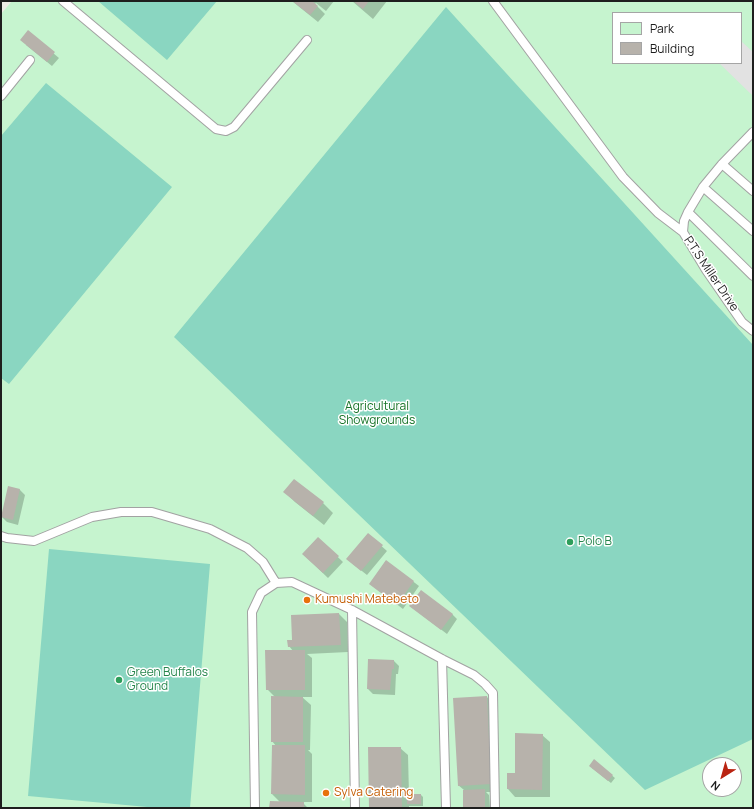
<!DOCTYPE html>
<html>
<head>
<meta charset="utf-8">
<style>
	body { margin:0 }
	#map { position:relative; width:754px; height:809px; overflow:hidden; background:#eeece5; font-family:Manrope,sans-serif }
	canvas { display:block }
	.frame { position:absolute; inset:0; border:2px solid #1e1e1e; pointer-events:none }
	.legend { position:absolute; left:612px; top:12px; width:130px; height:52px; box-sizing:border-box; background:#fff; border:1px solid #a5a5a5; margin:0; padding:5px 7px; list-style:none; font-size:12px; color:#1e1e1e }
	.legend li { display:flex; align-items:center; gap:8px; height:20px }
	.legend b { width:20px; border:1px solid #a5a5a5 }
	.north { position:absolute; left:702px; top:757px; width:40px; height:40px; box-sizing:border-box; background:#fff; border:1px solid #a5a5a5; border-radius:50%; rotate:217deg; font-size:11px; font-weight:700; line-height:16px; text-align:center; color:#1e1e1e }
	.north::after { content:''; display:block; margin:auto; width:14px; height:18px; background:#ba2412; clip-path:polygon(50% 0,100% 100%,50% 72%,0 100%) }
</style>
</head>
<body>
<div id="map">
<canvas width="754" height="809"></canvas>
<div class="frame"></div>
<ul class="legend">
<li><b style="height:11px;background:#c6f4cf"></b>Park</li>
<li><b style="height:11px;background:#b7b2ab"></b>Building</li>
</ul>
<div class="north">N</div>
</div>
<script>
const g = document.querySelector('canvas').getContext('2d');
g.lineJoin = 'round';
function fillPath(path, color) { g.fillStyle = color; g.fill(path, 'evenodd'); }
const shape = rows => new Path2D(rows.map(r => 'M' + r).join(''));
function trace(path, color, width, dash) { g.strokeStyle = color; g.lineWidth = width; g.lineCap = dash ? 'butt' : 'round'; g.setLineDash(dash || []); g.stroke(path); }
function write(font, color, halo, rows, align = 'center') {
  g.font = font + ' Manrope,sans-serif'; g.lineWidth = 3; g.setLineDash([]); g.textBaseline = 'middle'; g.strokeStyle = halo; g.fillStyle = color; for (const [text, x, y, turn = 0] of rows) {
    g.save(); g.translate(x, y); g.rotate((+turn || 0) * Math.PI / 180); g.textAlign = isNaN(turn) ? turn : align; if (halo) g.strokeText(text, 0, 0); g.fillText(text, 0, 0); g.restore();
  }
}
fillPath(shape([
	[12,1,753,1,753,808,1,808,1,14],
	[613,13,741,13,741,63,613,63],
	[710,765,734,765,734,789,710,789]
]), '#c6f4cf');
fillPath(shape([
	[98,1,217,1,167,60],
	[446,7,753,345,753,739,645,790,174,337],
	[46,83,172,187,9,384,1,378,1,136],
	[49,549,210,564,190,808,158,808,28,796]
]), '#8ad6c1');
fillPath(shape([
	[741,41,753,52,753,96,719,63,741,63]
]), '#e2e2e2');
fillPath(shape([
	[292,1,334,1,326,11,316,3,315,4,325,14,318,22],
	[352,1,387,1,373,19],
	[28,32,59,58,52,66,26,45],
	[9,487,20,490,25,495,18,525,7,522,2,517],
	[285,492,323,503,333,513,324,525,295,502],
	[368,534,387,551,367,575,353,564],
	[318,538,343,562,328,578,303,554],
	[386,561,419,586,403,609,370,584],
	[410,606,452,614,457,619,447,634],
	[339,614,347,622,348,652,307,654,312,658,312,697,302,697,311,705,310,750,308,750,312,754,312,802,302,802,308,808,270,808,281,803,272,794,276,746,272,741,275,697,267,689,293,651,289,646,293,641],
	[394,661,399,666,398,674,396,674,395,695,373,694,368,689],
	[487,697,494,705,498,792,486,792,489,795,490,808,464,808,464,790,458,785],
	[542,735,550,742,550,797,515,797,508,789],
	[400,748,408,755,409,795,421,795,423,797,423,806,409,806,409,808,370,808],
	[594,761,615,778,611,783,592,768]
]), '#0003');
fillPath(shape([
	[292,1,312,1,318,6,310,15],
	[353,1,369,1,363,9],
	[28,30,55,52,47,62,20,40],
	[294,479,324,502,313,516,283,492],
	[8,486,20,489,13,520,1,517],
	[368,533,383,545,361,571,346,559],
	[318,537,339,556,323,573,302,554],
	[386,560,414,581,397,605,369,584],
	[421,590,453,614,441,630,409,606],
	[339,613,341,645,288,647,287,640,292,640,291,615],
	[265,650,305,650,305,690,266,690],
	[368,659,394,660,394,669,392,669,390,690,367,689],
	[271,696,303,697,303,742,271,742],
	[487,696,491,784,458,786,453,698],
	[515,733,543,734,542,790,507,789,507,773,515,773],
	[272,745,305,745,305,795,271,794],
	[368,747,401,747,402,808,369,808],
	[594,759,613,775,608,781,589,766],
	[485,789,485,808,463,808,463,790],
	[407,794,421,794,421,804,407,804],
	[270,801,304,802,304,808,269,808]
]), '#b7b2ab');
const lane = shape([
	[63,1,216,129,226,131,234,127,307,40],
	[493,1,623,177,658,213,683,232],
	[1,96,30,60],
	[753,132,722,164,703,187,688,212,684,221,683,232,706,270,742,322,753,331],
	[722,164,753,191],
	[703,187,753,231],
	[688,212,753,276],
	[1,536,7,538,34,541,92,517,121,512,152,512,210,529,247,548,263,562,276,583],
	[352,610,355,808],
	[442,659,446,808],
	[255,808,252,612,261,593,276,583,292,582,352,610,442,659,474,675,485,684,493,693,495,808]
]);
trace(lane, '#a2a2a2', 10);
trace(lane, '#fff', 8);
for (const [x, y, r, color] of [
	[570,542,4,"#2e9e5b"],
	[307,600,4,"#e8710a"],
	[119,680,4,"#2e9e5b"],
	[326,793,4,"#e8710a"]
]) { const dot = new Path2D(); dot.arc(x, y, r, 0, 2 * Math.PI); g.fillStyle = color; g.fill(dot); trace(dot, '#fff', 1.5); }
write('12px', '#1e1e1e', '#fff', [
	["P.T.S Miller Drive",711,274,56]
]);
write('12px', '#167327', '#fff', [
	["Agricultural",377,407],
	["Showgrounds",377,421]
]);
write('12px', '#27864d', '#fff', [
	["Polo B",578,542],
	["Green Buffalos",127,673],
	["Ground",127,687]
], 'left');
write('12px', '#c56008', '#fff', [
	["Kumushi Matebeto",315,600],
	["Sylva Catering",334,793]
], 'left');
</script>
</body>
</html>
